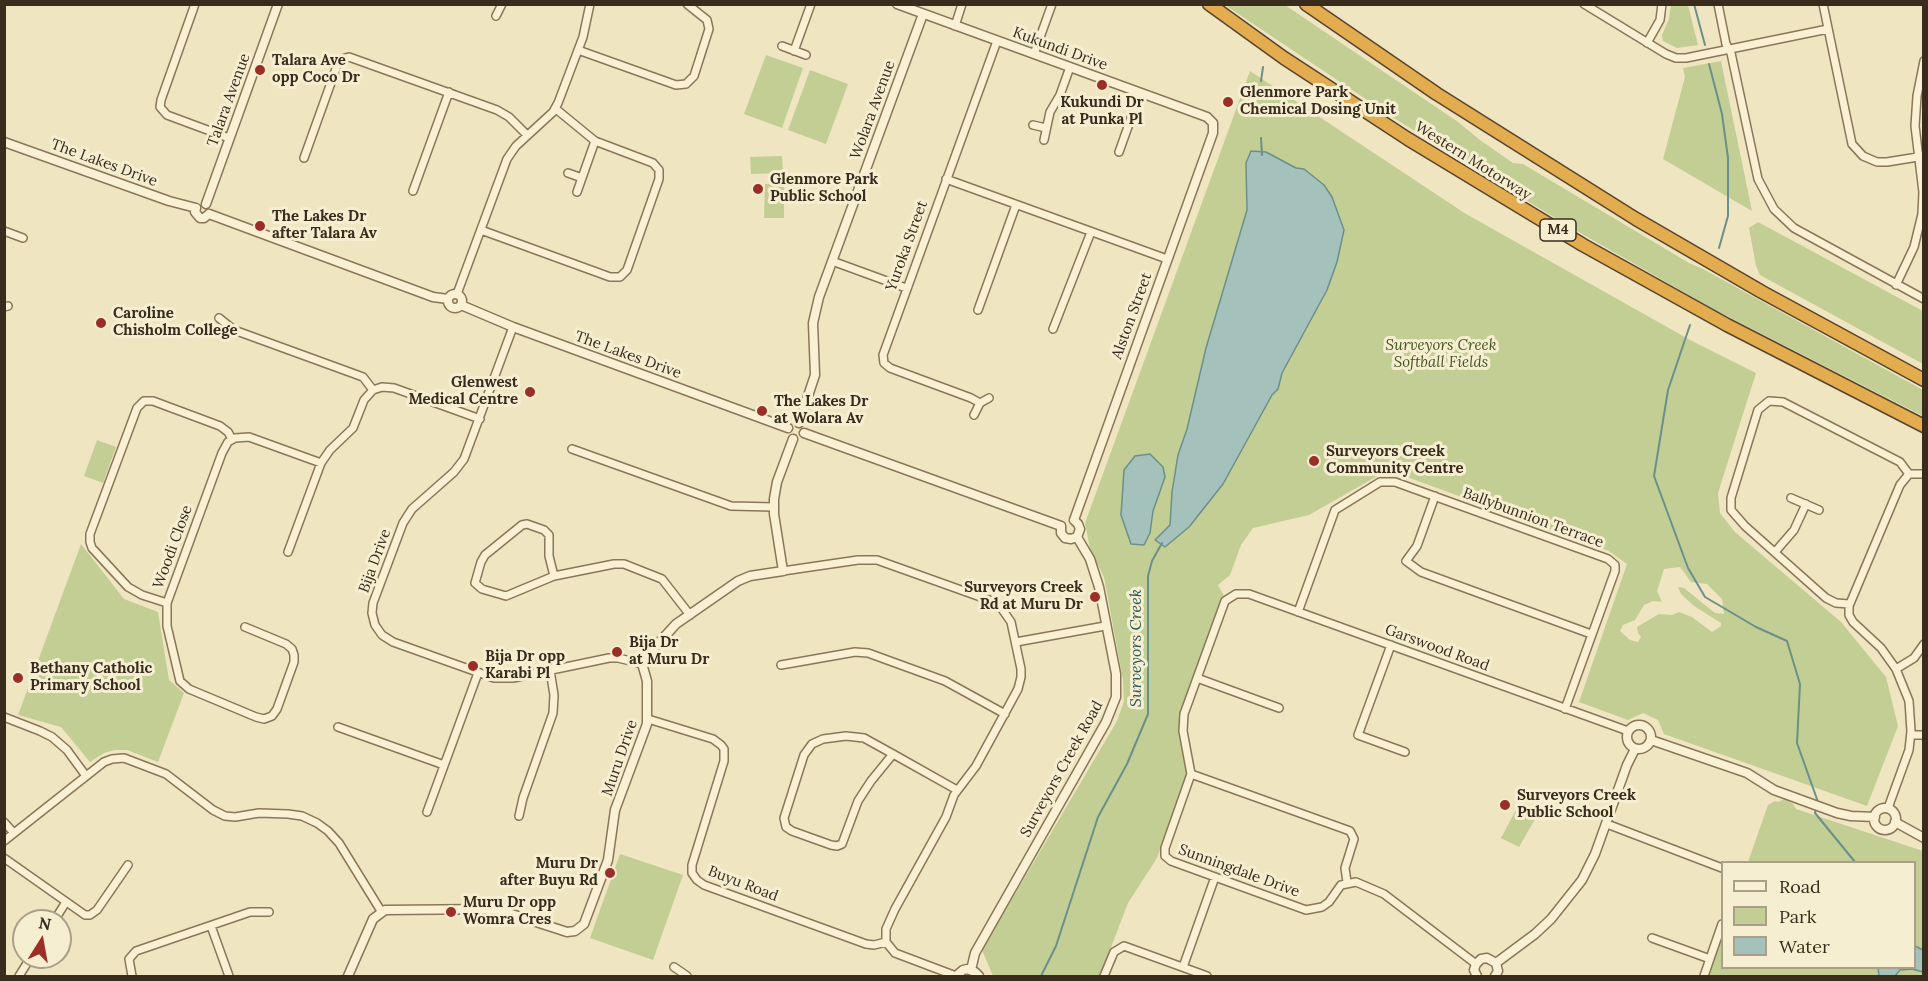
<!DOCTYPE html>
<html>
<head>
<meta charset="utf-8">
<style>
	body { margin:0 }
	#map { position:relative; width:1928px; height:981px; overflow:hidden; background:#efe5c1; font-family:Lora,serif }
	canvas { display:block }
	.frame { position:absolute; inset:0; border:6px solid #392c1d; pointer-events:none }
	.legend { position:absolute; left:1721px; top:861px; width:195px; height:108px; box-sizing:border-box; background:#f6eed1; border:2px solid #aaa089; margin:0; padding:8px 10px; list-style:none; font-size:18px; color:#392c1d }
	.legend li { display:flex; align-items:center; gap:12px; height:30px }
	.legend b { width:30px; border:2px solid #aaa089 }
	.north { position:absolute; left:12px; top:909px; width:60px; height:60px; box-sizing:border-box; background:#f6eed1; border:2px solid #aaa089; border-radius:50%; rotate:11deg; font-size:16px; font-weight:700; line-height:24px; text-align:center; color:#392c1d }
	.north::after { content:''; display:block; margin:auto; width:21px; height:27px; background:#9b2e26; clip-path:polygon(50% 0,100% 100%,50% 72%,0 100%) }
</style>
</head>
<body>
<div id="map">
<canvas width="1928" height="981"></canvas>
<div class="frame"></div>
<ul class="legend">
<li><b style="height:8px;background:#faf1d5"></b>Road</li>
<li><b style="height:16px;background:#c3ce95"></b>Park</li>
<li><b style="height:16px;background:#a4c2bb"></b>Water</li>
</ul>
<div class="north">N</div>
</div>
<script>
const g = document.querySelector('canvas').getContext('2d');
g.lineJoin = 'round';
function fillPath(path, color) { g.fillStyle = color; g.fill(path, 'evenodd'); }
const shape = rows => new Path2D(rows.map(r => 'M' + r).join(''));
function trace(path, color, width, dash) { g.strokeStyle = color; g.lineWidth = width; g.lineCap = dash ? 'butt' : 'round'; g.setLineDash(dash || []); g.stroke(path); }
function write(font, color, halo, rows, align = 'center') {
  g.font = font + ' Lora,serif'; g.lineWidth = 6; g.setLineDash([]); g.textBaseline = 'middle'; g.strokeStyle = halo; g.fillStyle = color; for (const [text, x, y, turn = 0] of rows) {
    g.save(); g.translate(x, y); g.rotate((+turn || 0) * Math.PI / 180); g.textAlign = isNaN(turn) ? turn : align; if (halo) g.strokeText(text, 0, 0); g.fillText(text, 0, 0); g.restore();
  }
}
fillPath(shape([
	[1225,5,1285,5,1458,122,1480,140,1513,163,1523,164,1689,263,1703,269,1923,390,1923,416,1715,310,1563,223,1394,118],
	[1671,5,1688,5,1698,45,1677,48,1663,41,1662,35,1669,19],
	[766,55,803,68,782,128,744,114],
	[1721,61,1752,211,1663,159,1685,77,1683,68],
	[810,70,848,84,826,144,788,130],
	[1250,71,1466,214,1692,341,1756,373,1718,493,1720,513,1735,532,1841,622,1886,677,1898,726,1867,806,1664,734,1658,720,1643,713,1628,720,1579,702,1627,564,1609,551,1388,470,1309,515,1253,528,1241,545,1230,575,1218,585,1224,596,1180,714,1179,721,1188,773,1157,858,1128,903,1100,976,993,976,982,950,1117,721,1124,701,1123,680,1104,577,1090,549,1085,523],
	[1680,567,1691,582,1707,584,1722,599,1724,614,1715,613,1684,588,1678,587,1681,594,1694,606,1721,623,1721,626,1712,632,1692,617,1679,612,1672,615,1659,614,1637,627,1638,633,1641,637,1638,642,1630,640,1620,631,1623,625,1635,620,1644,605,1653,601,1662,602,1657,591,1664,569],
	[782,156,783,173,751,174,750,157],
	[765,184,784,184,784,218,764,218],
	[1758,222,1923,311,1923,364,1760,275,1756,266,1749,228],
	[97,440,116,447,103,483,84,476],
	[81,544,124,599,158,612,169,680,184,693,158,762,127,750,115,750,104,753,90,762,61,727,18,715],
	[1785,799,1793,804,1796,809,1923,851,1923,976,1707,976,1722,933,1722,968,1914,968,1914,862,1748,862,1768,805,1775,801,1778,802],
	[1518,806,1537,816,1519,847,1501,838],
	[620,854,683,875,653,960,590,938]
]), '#c3ce95');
const water = shape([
	[1251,151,1266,152,1296,168,1304,169,1324,185,1332,197,1344,230,1337,262,1327,290,1282,373,1278,389,1272,395,1223,484,1189,527,1165,547,1155,540,1170,525,1172,492,1178,455,1187,429,1206,348,1247,210,1246,163,1251,151],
	[1150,454,1163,467,1165,477,1153,511,1150,533,1144,545,1131,544,1121,515,1124,470,1135,456,1150,454],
	[1915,946,1923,950,1923,972,1912,969,1900,970,1895,976,1879,976,1878,968,1914,968,1915,946]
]);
fillPath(water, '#a4c2bb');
trace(water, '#6b9089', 1.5);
trace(shape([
	[1694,4,1705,45],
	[1709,64,1722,114,1728,158,1728,216,1719,248],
	[1261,81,1263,67],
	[1261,138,1262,155],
	[1690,325,1668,390,1654,476,1688,568,1705,597,1756,627,1787,641,1800,684,1797,743,1818,802],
	[1816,808,1815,813,1855,862],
	[1041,976,1056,946,1098,817,1127,764,1148,714,1148,576,1152,561,1162,543]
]), '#6b9089', 2);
const minor = shape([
	[195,4,161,100,160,107,167,115,229,138],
	[1584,4,1666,54,1676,58,1686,58,1828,29],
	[1718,4,1726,44,1731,53,1758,179,1774,209,1794,228,1924,299],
	[1823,4,1852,144,1863,156,1877,162,1887,162,1924,156],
	[496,16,502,4],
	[955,26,962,4],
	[1647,43,1660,20,1662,4],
	[782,46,806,55],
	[578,50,676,85,686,84,694,76,709,29,707,20,687,4],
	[794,51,811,4],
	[1034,54,1052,4],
	[1033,125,1046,128],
	[1044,140,1050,112,1060,95,1070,67],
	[1119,152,1140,93],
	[304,158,337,66,342,59,349,57,497,110,509,117,527,135],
	[568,173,582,178],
	[946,179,1167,259],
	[413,191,449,92],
	[577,192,595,141],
	[481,230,610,277,620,277,627,270,659,179,659,170,653,163,595,141,556,109],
	[4,231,23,238],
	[832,261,906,288],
	[1896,285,1914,247,1922,214,1923,192,1915,126,1917,96,1924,61],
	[457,294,507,159,516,146,553,112,558,103,583,37,590,4],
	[4,307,8,306],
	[978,310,1016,205],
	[219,318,234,330,363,377,373,390],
	[513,327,464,459,454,472,412,509,403,523,373,603,372,613,375,625,382,635,393,642,494,678,513,678,609,658,618,658,643,664],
	[1053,329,1091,232],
	[980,403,971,398,890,368,884,363,883,355,997,41],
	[974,415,980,403,989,398],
	[572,449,731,506,774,507],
	[1435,496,1417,546,1406,561,1421,572,1591,634],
	[1791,498,1819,510],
	[288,552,321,463,330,450,353,428,364,400,373,390,382,387,394,388,480,419],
	[1775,552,1794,530,1806,504],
	[783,571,858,560,877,560,989,600,1002,609,1011,622,1021,669,1021,677,1018,689,976,766,954,795,946,817,895,909,886,929,886,942,895,953,956,976],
	[554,576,549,556,549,535,544,530,527,524,522,525,485,555,481,562,475,583,482,589,506,596,554,576,614,564,624,564,662,579,690,615],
	[167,603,142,595,128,587,92,548,90,542,90,534,137,408,144,401,153,401,220,426,228,432,232,439],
	[1849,604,1836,603,1826,598,1745,526,1731,510,1731,498,1758,410,1769,401,1783,402,1900,462,1909,474],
	[1298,612,1335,510,1380,482,1395,482,1608,559,1615,565,1615,571,1565,709],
	[245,627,286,644,292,649,294,655,294,662,277,709,272,716,264,719,256,717,189,689,180,681,167,626,167,603,222,453,228,442,235,438,249,437,321,463],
	[1016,642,1105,626],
	[1391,645,1358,735,1405,752],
	[781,665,855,652,868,653,945,681,1005,714],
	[1896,669,1914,658,1924,644],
	[1197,678,1279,708],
	[4,717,40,731,52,737,67,750,86,776],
	[648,719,713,739,721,745,724,749,724,761,692,865,692,873,697,880,704,885,866,944,874,945,886,942],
	[338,727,444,765],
	[1911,735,1924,735],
	[893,754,871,781,858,801,842,844,837,846,831,845,792,831,786,827,784,818,804,755,812,744,823,739,846,736,864,738,893,754,957,790],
	[1191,774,1350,831,1354,839,1345,868,1347,882],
	[1888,808,1909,750,1911,731,1909,701,1896,669,1881,648,1853,622,1849,615,1849,606,1900,485,1909,474,1924,474],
	[427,812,478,673],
	[519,816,523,798,553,713,554,695,550,670],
	[4,822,13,832],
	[1607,824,1722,868],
	[4,841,104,762,112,759,124,758,166,774,213,810,225,816,235,817,259,813,288,814,302,816,317,823,328,831,339,843,381,911],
	[4,858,85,915,90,915,97,910,128,865],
	[54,921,66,902],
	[211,926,229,976],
	[1652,938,1710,959],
	[1476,964,1384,894,1356,882,1341,885,1329,902,1322,907,1306,910,1171,861,1165,856,1165,848,1191,774,1183,731,1184,714,1225,601,1236,594,1249,594,1628,731],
	[674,967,687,976],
	[1183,967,1215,877],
	[19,976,31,957],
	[132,976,129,959,136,951,250,912,269,912],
	[1104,976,1114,952,1124,946,1207,976],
	[1704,976,1722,924]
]);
const tertiary = shape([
	[897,4,1207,117,1213,123,1213,133,1074,520],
	[4,142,169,201,196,208],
	[206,204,278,4],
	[196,208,195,212,200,218,204,218,209,214],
	[209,214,433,297,448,299],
	'448 301a7 7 0 1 1 14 0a7 7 0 1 1-14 0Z',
	[461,305,513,327,788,428],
	[799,423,815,375,813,323,819,297,923,14],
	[804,433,1061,526],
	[1074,520,1078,524,1080,529,1077,537],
	[1061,526,1061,533,1065,538,1071,539,1077,537],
	'1627 737a12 12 0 1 1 24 0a12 12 0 1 1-24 0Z',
	[1651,740,1747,773,1774,790,1837,813,1851,816,1875,817],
	'1874 819a11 11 0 1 1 22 0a11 11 0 1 1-22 0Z',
	[1895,822,1924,838],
	[1496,963,1535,934,1551,919,1582,880,1595,854,1627,765,1635,749],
	[971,970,975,953,1106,722,1116,697,1116,674,1099,587,1090,559,1077,537],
	[348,976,373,919,385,910,496,909,567,932,575,931,584,924,608,860,615,810,647,724,647,681,643,667,645,658,676,624,738,581,750,576,783,571,774,514,774,499,777,482,793,439],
	[956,976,963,970,967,969,975,972,979,976],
	[1477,976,1474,970,1476,964,1481,959,1487,958,1496,963,1498,971,1495,976]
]);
const motorway = shape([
	[1209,4,1284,58,1408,139,1583,245,1727,325,1924,426],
	[1306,4,1437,94,1636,219,1762,292,1924,380]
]);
trace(minor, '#8a7658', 10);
trace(tertiary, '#8a7658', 11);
trace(motorway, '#57442d', 15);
trace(minor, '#faf1d5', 7);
trace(tertiary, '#faf1d5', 8);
trace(motorway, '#e2ac4f', 12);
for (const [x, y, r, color] of [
	[260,70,6,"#9b2e26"],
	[1102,85,6,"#9b2e26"],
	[1228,102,6,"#9b2e26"],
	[758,189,6,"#9b2e26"],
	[260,226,6,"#9b2e26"],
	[101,323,6,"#9b2e26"],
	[530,392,6,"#9b2e26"],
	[762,411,6,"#9b2e26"],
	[1314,461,6,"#9b2e26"],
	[1095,597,6,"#9b2e26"],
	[617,652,6,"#9b2e26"],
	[473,666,6,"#9b2e26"],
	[18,678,6,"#9b2e26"],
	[1505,805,6,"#9b2e26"],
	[610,873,6,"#9b2e26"],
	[451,912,6,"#9b2e26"]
]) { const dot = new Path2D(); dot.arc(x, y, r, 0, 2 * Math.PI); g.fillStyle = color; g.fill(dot); trace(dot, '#f6eed1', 2); }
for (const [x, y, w] of [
	[1558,230,36]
]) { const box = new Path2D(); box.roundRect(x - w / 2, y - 11, w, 22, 4.5); g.fillStyle = '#f6eed1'; g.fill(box); trace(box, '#392c1d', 1.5); }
write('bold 14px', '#392c1d', null, [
	["M4",1558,230]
]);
write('15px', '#392c1d', '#f6eed1', [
	["Kukundi Drive",1060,49,20],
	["Talara Avenue",229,100,-70],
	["Wolara Avenue",873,110,-70],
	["Western Motorway",1473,161,32],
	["The Lakes Drive",104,163,20],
	["Yuroka Street",907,246,-70],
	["Alston Street",1132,316,-70],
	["The Lakes Drive",628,355,20],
	["Ballybunnion Terrace",1533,518,20],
	["Woodi Close",173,547,-70],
	["Bija Drive",375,561,-70],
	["Garswood Road",1437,648,20],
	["Muru Drive",620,758,-71],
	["Surveyors Creek Road",1062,769,-61],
	["Sunningdale Drive",1239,871,20],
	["Buyu Road",743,884,21]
]);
write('bold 15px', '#392c1d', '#f6eed1', [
	["Talara Ave",272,61],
	["opp Coco Dr",272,78],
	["Glenmore Park",1240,93],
	["Chemical Dosing Unit",1240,110],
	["Kukundi Dr",1102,103,"center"],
	["at Punka Pl",1102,120,"center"],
	["Glenmore Park",770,180],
	["Public School",770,197],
	["The Lakes Dr",272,217],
	["after Talara Av",272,234],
	["Caroline",113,314],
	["Chisholm College",113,331],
	["Glenwest",518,383,"right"],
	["Medical Centre",518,400,"right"],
	["The Lakes Dr",774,402],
	["at Wolara Av",774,419],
	["Surveyors Creek",1326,452],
	["Community Centre",1326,469],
	["Surveyors Creek",1083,588,"right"],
	["Rd at Muru Dr",1083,605,"right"],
	["Bija Dr",629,643],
	["at Muru Dr",629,660],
	["Bija Dr opp",485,657],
	["Karabi Pl",485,674],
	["Bethany Catholic",30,669],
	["Primary School",30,686],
	["Surveyors Creek",1517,796],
	["Public School",1517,813],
	["Muru Dr",598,864,"right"],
	["after Buyu Rd",598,881,"right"],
	["Muru Dr opp",463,903],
	["Womra Cres",463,920]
], 'left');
write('italic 15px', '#455623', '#f6eed1', [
	["Surveyors Creek",1441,346],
	["Softball Fields",1441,363]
]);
write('italic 16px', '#2c5959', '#f6eed1', [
	["Surveyors Creek",1136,648,-90]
]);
</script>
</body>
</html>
